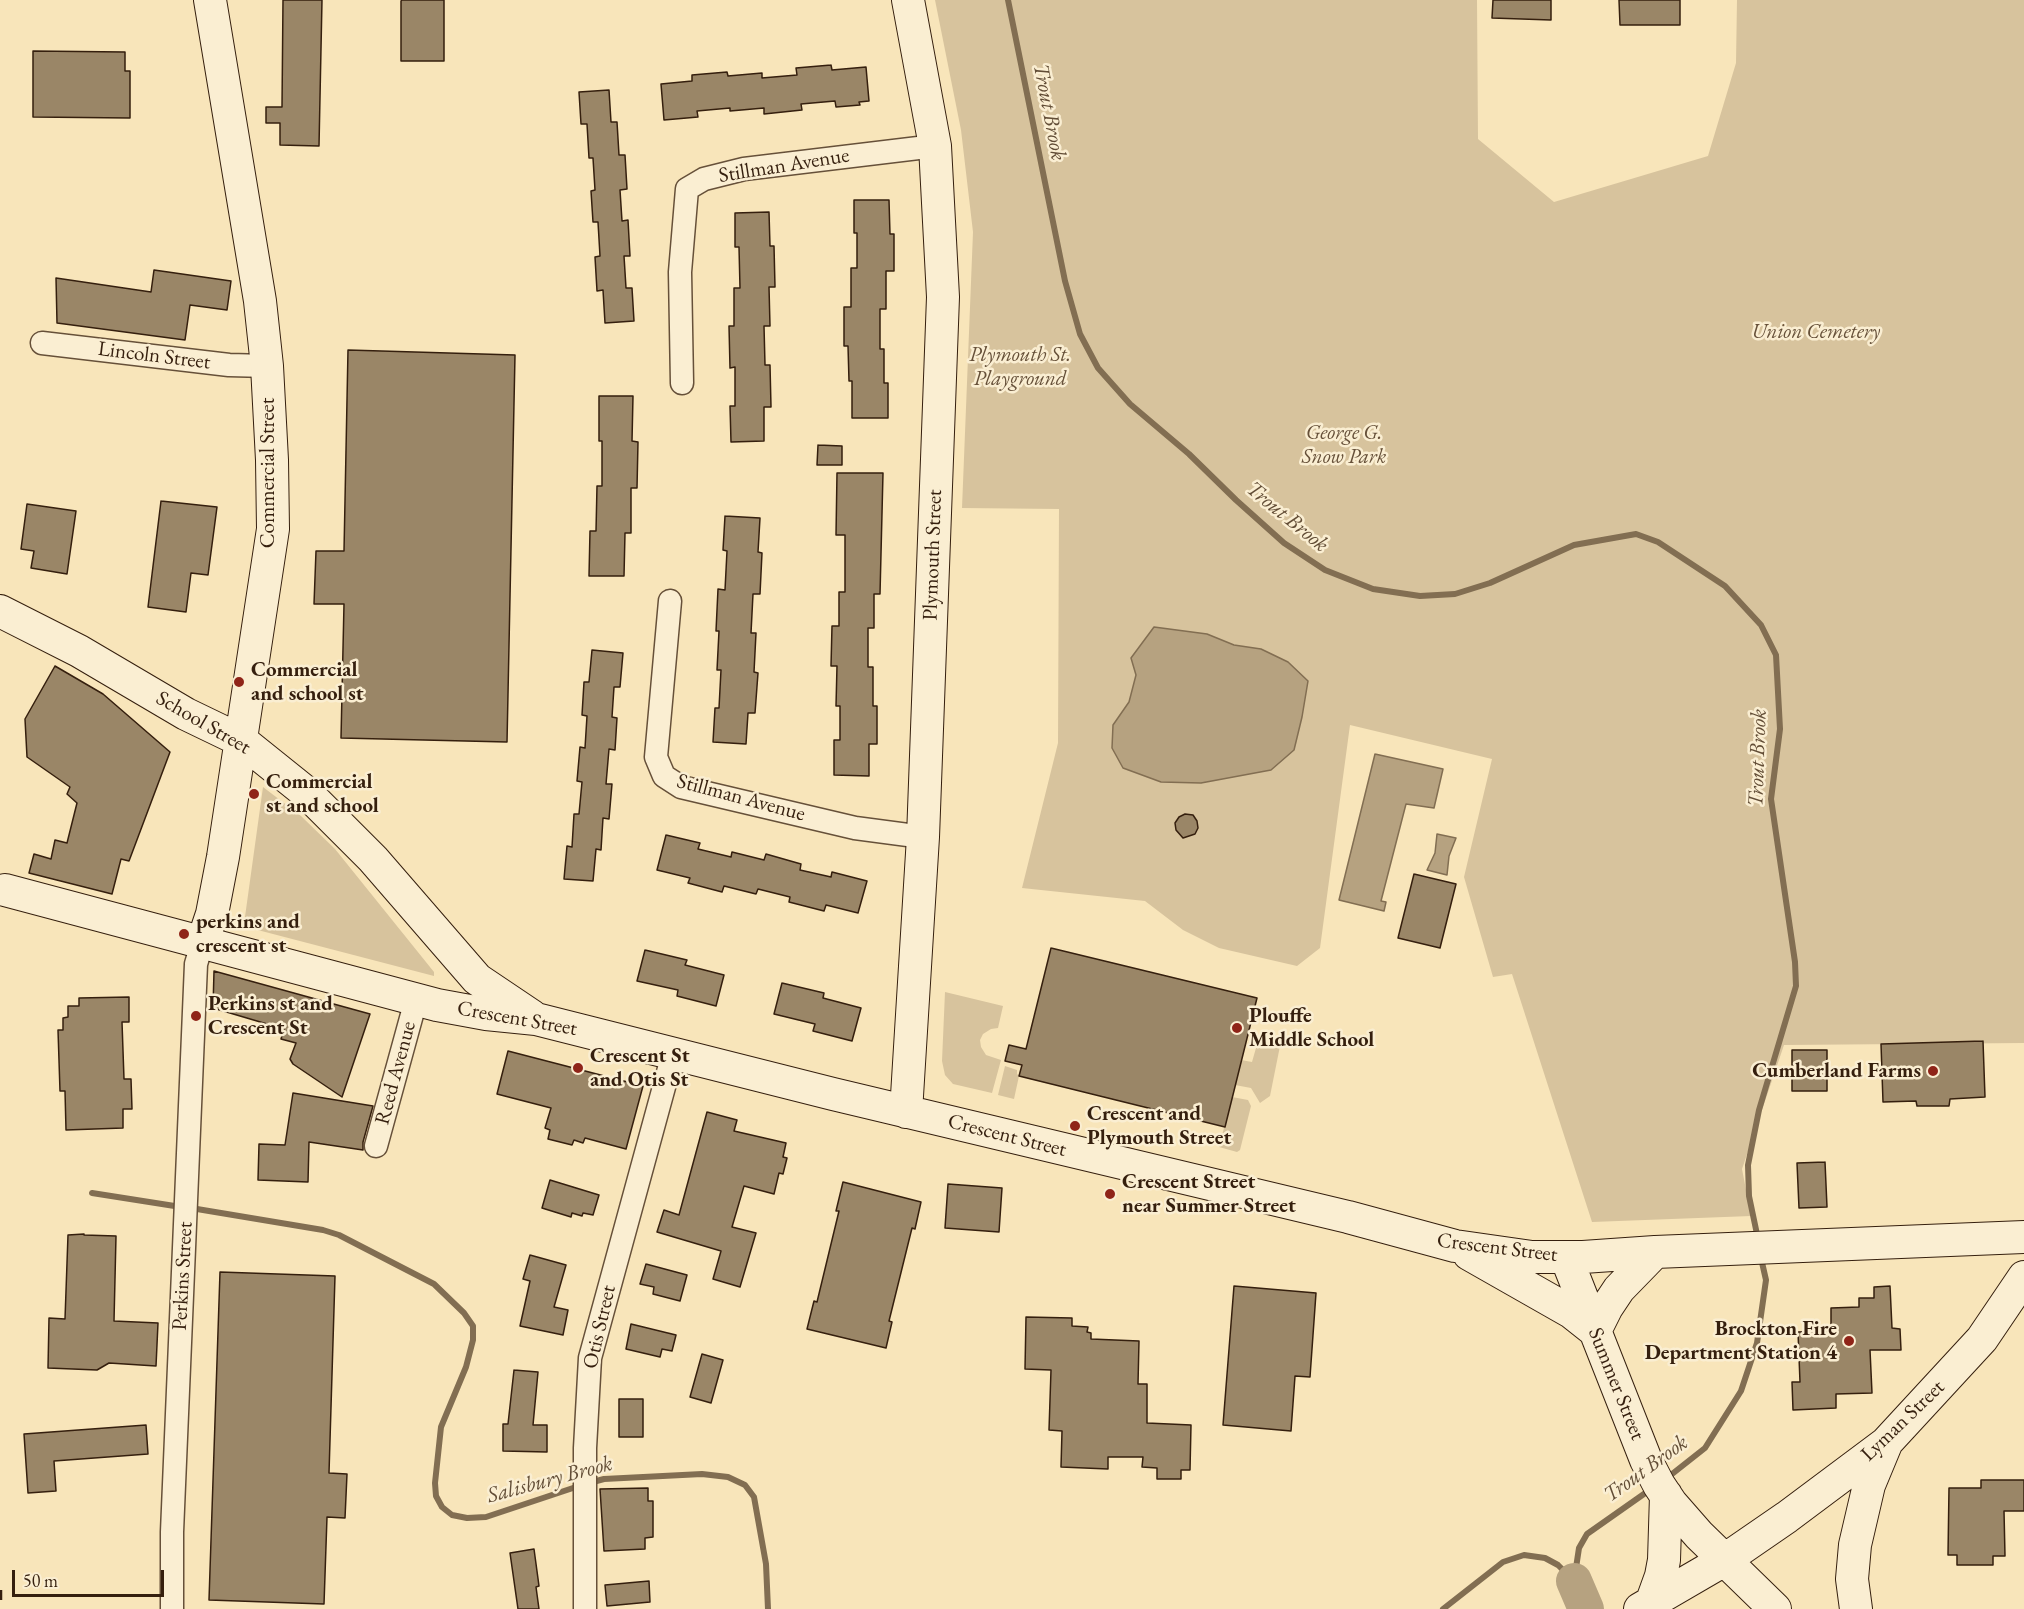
<!DOCTYPE html>
<html>
<head>
<meta charset="utf-8">
<style>
	body { margin:0 }
	#map { position:relative; width:2024px; height:1609px; overflow:hidden; background:#f8e5ba; font-family:"EB Garamond",serif }
	canvas { display:block }
	.scale { position:absolute; left:12px; top:1570px; width:152px; height:27px; box-sizing:border-box; border:3px solid #351f0e; border-top:0; padding-left:8px; font-size:18px; line-height:21px; white-space:nowrap; color:#351f0e; -webkit-text-stroke:4px #faeed2; paint-order:stroke }
</style>
</head>
<body>
<div id="map">
<canvas width="2024" height="1609"></canvas>
<div class="scale">50 m</div>
</div>
<script>
const g = document.querySelector('canvas').getContext('2d');
g.lineJoin = 'round';
function fillPath(path, color) { g.fillStyle = color; g.fill(path, 'evenodd'); }
const shape = rows => new Path2D(rows.map(r => 'M' + r).join(''));
function trace(path, color, width, dash) { g.strokeStyle = color; g.lineWidth = width; g.lineCap = dash ? 'butt' : 'round'; g.setLineDash(dash || []); g.stroke(path); }
function write(font, color, halo, rows, align = 'center') {
  g.font = font + ' "EB Garamond",serif'; g.lineWidth = 5; g.setLineDash([]); g.textBaseline = 'middle'; g.strokeStyle = halo; g.fillStyle = color; for (const [text, x, y, turn = 0] of rows) {
    g.save(); g.translate(x, y); g.rotate((+turn || 0) * Math.PI / 180); g.textAlign = isNaN(turn) ? turn : align; if (halo) g.strokeText(text, 0, 0); g.fillText(text, 0, 0); g.restore();
  }
}
fillPath(shape([
	[935,0,1477,0,1478,139,1554,202,1708,156,1736,63,1737,0,2024,0,2024,1043,1784,1045,1742,1169,1751,1216,1592,1222,1512,974,1493,977,1464,877,1492,759,1350,725,1320,948,1297,966,1219,948,1183,930,1145,901,1022,888,1058,743,1059,509,962,508,973,232,961,130],
	[263,787,301,816,335,849,434,972,434,976,250,928,244,924],
	[945,992,1003,1006,998,1028,991,1029,983,1034,980,1040,981,1047,986,1055,1001,1060,992,1093,953,1084,945,1075,942,1061],
	[1262,1040,1280,1046,1270,1096,1260,1103,1251,1088,1235,1085,1241,1060,1252,1062,1258,1041],
	[1005,1066,1017,1070,1017,1074,1019,1076,1014,1099,998,1095],
	[1232,1097,1248,1100,1251,1106,1240,1150,1237,1152,1219,1147]
]), '#d7c39d');
const water = shape([
	[1154,627,1207,634,1234,645,1261,649,1288,662,1308,681,1302,717,1294,750,1271,770,1201,783,1161,782,1123,768,1112,748,1113,725,1129,702,1136,675,1131,658,1154,627],
	[1375,754,1443,769,1434,808,1406,804,1381,901,1386,902,1384,911,1339,900,1375,754],
	[1437,834,1456,838,1449,856,1447,875,1427,870,1435,853,1437,834]
]);
fillPath(water, '#b6a280');
trace(water, '#826e52', 1.5);
trace(shape([
	[1008,0,1065,281,1080,334,1098,368,1130,404,1189,454,1236,500,1284,543,1325,570,1373,589,1420,596,1455,594,1490,583,1574,545,1636,534,1658,542,1725,586,1761,625,1776,655,1780,729,1771,799,1795,962,1796,986,1759,1110,1748,1165,1749,1196,1758,1239],
	[92,1193,181,1207],
	[191,1208,323,1230,339,1235,434,1284,464,1313,473,1326,473,1340,466,1367,441,1427,435,1483,436,1496,442,1507,452,1515,467,1518,486,1517,579,1486],
	[1667,1478,1705,1448,1741,1391,1757,1343,1766,1280,1761,1258],
	[589,1483,604,1479,702,1474,728,1477,745,1485,754,1497,766,1564,768,1609],
	[1574,1581,1579,1548,1587,1534,1651,1489],
	[1443,1609,1503,1562,1524,1555,1545,1558,1558,1565,1574,1581]
]), '#826e52', 6);
trace(shape([
	[1574,1581,1586,1609]
]), '#b6a280', 36);
const building = shape([
	[283,0,322,0,319,146,280,145,280,123,266,123,266,107,282,107,283,0],
	[402,0,444,0,444,61,401,61,401,1,402,0],
	[1493,0,1551,0,1551,20,1492,18,1493,0],
	[1619,0,1680,0,1680,25,1620,25,1619,0],
	[33,51,125,52,125,71,130,71,130,118,33,117,33,51],
	[831,65,832,70,866,67,869,101,859,102,860,105,836,107,835,101,801,104,802,110,764,114,764,108,730,111,730,108,697,111,698,117,664,120,661,84,692,81,692,75,727,72,728,76,762,73,762,78,797,75,796,68,831,65],
	[609,90,611,122,617,122,619,155,625,155,627,189,620,190,622,221,628,220,630,256,624,256,626,288,632,288,634,321,605,323,603,290,597,291,595,257,600,256,598,222,593,222,591,191,595,190,593,158,589,158,587,124,581,124,579,92,609,90],
	[854,200,889,200,890,234,894,234,894,271,886,271,886,309,880,309,880,349,884,349,884,383,888,383,888,418,852,418,852,381,849,381,848,346,844,346,844,307,851,307,851,268,857,268,857,233,854,233,854,200],
	[769,212,770,246,774,246,775,287,769,287,770,326,764,326,765,365,770,365,771,407,764,407,764,441,731,442,730,406,735,406,735,367,730,368,729,326,734,326,734,288,740,288,739,247,735,247,735,213,769,212],
	[154,270,231,281,227,310,190,305,185,340,57,323,56,278,151,292,154,270],
	[348,350,515,355,507,742,341,738,344,604,314,604,316,551,344,551,348,350],
	[599,396,633,396,632,441,638,442,637,488,631,488,631,533,625,533,624,576,589,576,590,531,596,531,597,486,602,486,602,441,599,441,599,396],
	[818,445,842,446,842,465,817,465,818,445],
	[837,473,883,473,880,594,874,594,874,628,868,628,868,667,873,667,873,706,877,706,877,744,869,744,869,776,834,775,834,740,840,740,840,706,836,706,837,666,831,666,832,626,839,626,839,592,845,592,845,535,836,535,837,473],
	[161,501,217,507,208,575,191,573,186,612,148,607,161,501],
	[27,504,76,511,67,574,31,568,34,551,21,549,27,504],
	[725,516,760,518,758,552,762,553,760,594,753,594,751,633,756,633,754,672,758,673,755,713,748,713,746,744,713,742,715,708,719,708,721,670,717,670,719,631,716,631,718,589,725,590,727,551,723,550,725,516],
	[592,650,623,653,620,687,614,687,612,717,617,718,615,750,609,749,606,784,612,784,609,819,603,818,601,850,596,849,593,881,564,879,567,846,572,847,574,814,579,814,582,782,577,781,580,747,585,748,587,716,582,715,584,682,589,682,592,650],
	[55,666,103,694,170,752,129,861,121,859,112,894,29,873,34,854,51,859,55,840,67,843,77,803,67,794,70,787,27,757,25,719,55,666],
	[1185,814,1193,815,1197,821,1198,828,1195,834,1183,838,1176,830,1175,823,1179,817,1185,814],
	[666,835,700,843,698,849,731,857,732,852,764,860,766,854,801,864,800,870,831,877,832,872,867,881,858,913,826,905,824,911,789,902,790,897,758,889,756,894,724,886,722,892,688,883,690,878,657,870,666,835],
	[1414,874,1456,884,1440,948,1398,938,1414,874],
	[1051,948,1257,998,1225,1127,1019,1076,1022,1065,1005,1061,1009,1045,1026,1049,1051,948],
	[645,950,687,960,685,965,724,975,716,1006,677,996,678,990,637,981,645,950],
	[214,971,370,1014,342,1097,293,1064,290,1059,296,1043,281,1039,284,1029,213,1008,214,971],
	[782,983,824,993,823,998,861,1008,852,1041,813,1031,815,1024,774,1014,782,983],
	[129,997,129,1022,122,1022,124,1079,131,1079,132,1109,123,1109,123,1128,66,1130,65,1091,60,1091,58,1030,63,1030,63,1018,68,1017,68,1006,79,1006,79,998,129,997],
	[1983,1041,1985,1097,1950,1099,1949,1106,1917,1106,1916,1101,1883,1102,1881,1044,1983,1041],
	[1792,1050,1827,1050,1827,1091,1792,1091,1792,1050],
	[508,1051,643,1086,626,1149,585,1138,583,1143,574,1140,572,1145,548,1139,550,1130,545,1128,551,1108,497,1094,508,1051],
	[293,1093,373,1106,363,1142,363,1150,309,1142,308,1182,258,1180,259,1144,285,1145,293,1093],
	[707,1112,737,1120,734,1131,786,1143,783,1157,787,1158,783,1174,779,1173,774,1194,744,1186,732,1227,756,1233,740,1287,713,1279,721,1251,657,1232,664,1210,679,1215,707,1112],
	[1825,1162,1827,1207,1799,1208,1797,1163,1825,1162],
	[550,1180,599,1195,593,1215,583,1213,582,1216,572,1213,571,1217,542,1208,550,1180],
	[843,1182,921,1202,915,1229,912,1228,889,1321,892,1322,886,1348,807,1329,814,1301,817,1302,839,1211,836,1211,843,1182],
	[948,1184,1002,1188,999,1232,945,1228,948,1184],
	[84,1234,84,1235,116,1236,114,1321,158,1323,156,1366,109,1363,97,1370,48,1368,49,1318,65,1319,68,1235,84,1234],
	[530,1255,566,1265,554,1307,568,1310,563,1335,520,1326,530,1281,523,1279,530,1255],
	[646,1264,687,1275,680,1301,653,1294,654,1287,640,1284,646,1264],
	[220,1272,335,1276,329,1473,347,1474,345,1518,327,1517,324,1604,209,1600,220,1272],
	[1234,1286,1316,1293,1310,1377,1295,1376,1291,1431,1223,1425,1234,1286],
	[1890,1286,1892,1328,1900,1329,1901,1350,1870,1350,1872,1393,1836,1394,1836,1408,1793,1410,1792,1382,1800,1382,1798,1332,1831,1331,1831,1308,1859,1307,1859,1298,1874,1298,1874,1287,1890,1286],
	[1026,1317,1072,1318,1072,1326,1088,1327,1087,1332,1091,1333,1091,1339,1139,1341,1138,1384,1147,1384,1147,1423,1191,1425,1190,1470,1181,1470,1181,1479,1157,1479,1157,1468,1142,1467,1143,1457,1108,1457,1108,1469,1061,1467,1062,1431,1049,1430,1051,1370,1025,1369,1026,1317],
	[631,1324,676,1335,672,1351,662,1349,660,1357,626,1349,631,1324],
	[702,1354,723,1360,711,1403,690,1397,702,1354],
	[514,1370,538,1372,533,1425,547,1425,547,1452,503,1451,503,1424,508,1424,514,1370],
	[619,1399,643,1399,643,1437,619,1437,619,1399],
	[146,1425,148,1454,54,1461,56,1491,28,1493,24,1434,146,1425],
	[1981,1480,2024,1480,2024,1511,2004,1511,2005,1556,1993,1556,1993,1565,1957,1565,1957,1555,1948,1555,1949,1488,1981,1488,1981,1480],
	[648,1488,648,1501,653,1501,653,1537,645,1538,645,1549,604,1551,600,1489,648,1488],
	[534,1549,539,1586,536,1587,539,1609,518,1609,510,1553,534,1549],
	[649,1581,650,1602,607,1606,605,1585,649,1581]
]);
fillPath(building, '#9a8667');
trace(building, '#351f0e', 1.5);
const street = shape([
	[42,343,229,365,267,366],
	[682,383,680,272,687,189,704,179,744,169,935,146],
	[670,601,656,757,664,776,681,787,855,828,923,837],
	[376,1146,416,1000],
	[172,1609,172,1532,196,964,202,944],
	[585,1609,585,1448,590,1358,673,1054]
]);
const secondary = shape([
	[0,611,79,651,186,714,242,741,308,794,373,859,477,979,532,1016],
	[5,890,437,1005,486,1014,536,1019,833,1094,1348,1217,1455,1246,1532,1257,1583,1257,1655,1252,2024,1237],
	[202,944,212,914,223,857,273,529,272,460,267,366,260,301,210,0],
	[906,1112,923,837,943,297,935,146,908,0],
	[1469,1254,1571,1312,1595,1331],
	[1566,1257,1646,1460,1659,1485,1671,1503,1699,1535,1775,1609],
	[1595,1331,1607,1307,1619,1289,1655,1252],
	[1652,1601,1661,1576,1664,1560,1666,1495],
	[1640,1609,1726,1559,1787,1517,1886,1443,1982,1339,2024,1277],
	[1856,1609,1852,1579,1855,1545,1869,1485,1886,1444]
]);
trace(street, '#665039', 25);
trace(secondary, '#351f0e', 34);
trace(street, '#faeed2', 22);
trace(secondary, '#faeed2', 32);
trace(shape([
	[0,1590,0,1609]
]), '#351f0e', 4.5, [10, 10]);
for (const [x, y, r, color] of [
	[239,682,6,"#8f2418"],
	[254,794,6,"#8f2418"],
	[184,934,6,"#8f2418"],
	[196,1016,6,"#8f2418"],
	[1237,1028,6,"#8f2418"],
	[578,1068,6,"#8f2418"],
	[1933,1071,6,"#8f2418"],
	[1075,1126,6,"#8f2418"],
	[1110,1194,6,"#8f2418"],
	[1849,1341,6,"#8f2418"]
]) { const dot = new Path2D(); dot.arc(x, y, r, 0, 2 * Math.PI); g.fillStyle = color; g.fill(dot); trace(dot, '#faeed2', 2); }
write('21px', '#351f0e', '#faeed2', [
	["Stillman Avenue",784,166,-9],
	["Lincoln Street",154,356,7],
	["Commercial Street",268,473,-90],
	["Plymouth Street",933,555,-88],
	["School Street",203,723,30],
	["Stillman Avenue",741,798,15],
	["Crescent Street",517,1019,10],
	["Reed Avenue",396,1073,-75],
	["Crescent Street",1007,1136,14],
	["Crescent Street",1497,1248,7],
	["Perkins Street",183,1276,-87],
	["Otis Street",600,1327,-77],
	["Summer Street",1616,1384,68],
	["Lyman Street",1903,1421,-44]
]);
write('italic 21px', '#665039', '#faeed2', [
	["Union Cemetery",1816,332],
	["Plymouth St.",1020,355],
	["Playground",1020,379],
	["George G.",1344,433],
	["Snow Park",1344,457]
]);
write('bold 21px', '#351f0e', '#faeed2', [
	["Commercial",251,670],
	["and school st",251,694],
	["Commercial",266,782],
	["st and school",266,806],
	["perkins and",196,922],
	["crescent st",196,946],
	["Perkins st and",208,1004],
	["Crescent St",208,1028],
	["Plouffe",1249,1016],
	["Middle School",1249,1040],
	["Crescent St",590,1056],
	["and Otis St",590,1080],
	["Cumberland Farms",1921,1071,"right"],
	["Crescent and",1087,1114],
	["Plymouth Street",1087,1138],
	["Crescent Street",1122,1182],
	["near Summer Street",1122,1206],
	["Brockton Fire",1837,1329,"right"],
	["Department Station 4",1837,1353,"right"]
], 'left');
write('italic 22px', '#624d36', '#faeed2', [
	["Trout Brook",1049,112,79],
	["Trout Brook",1287,517,39],
	["Trout Brook",1758,758,-88],
	["Trout Brook",1646,1469,-36],
	["Salisbury Brook",550,1480,-15]
]);
</script>
</body>
</html>
